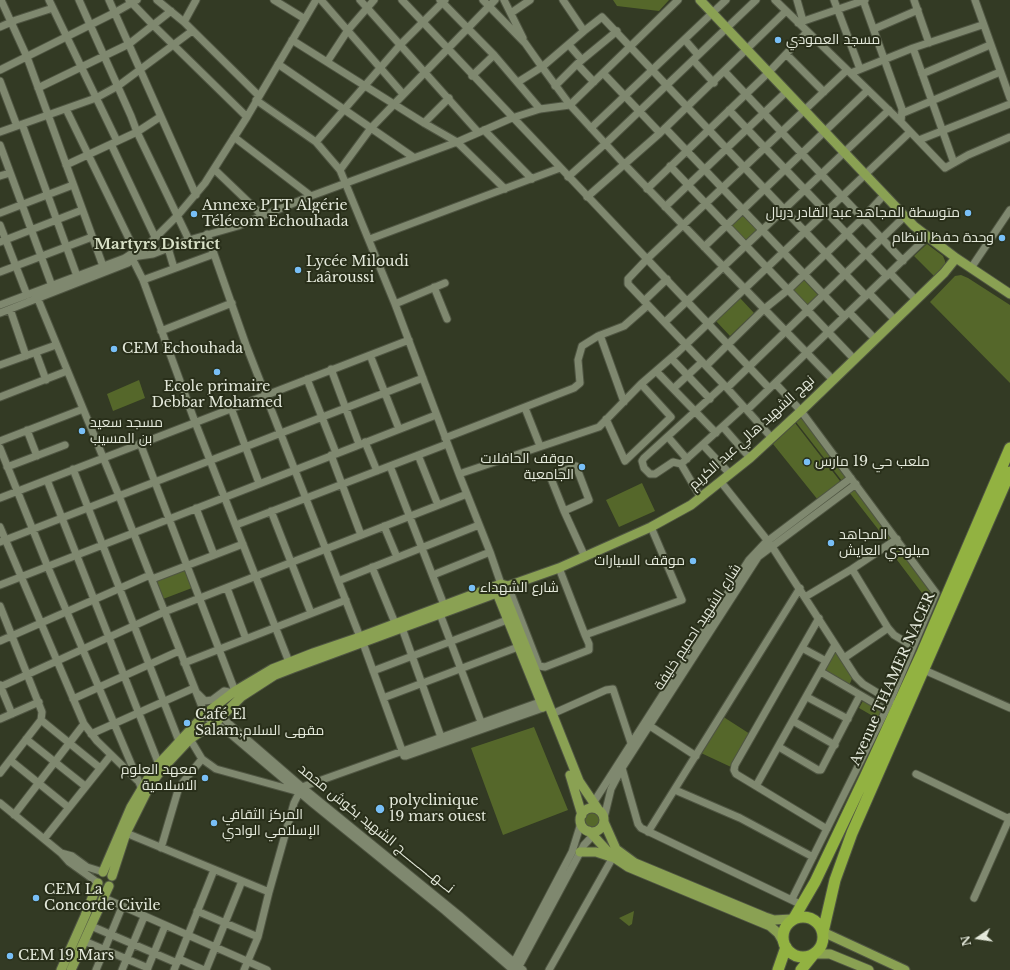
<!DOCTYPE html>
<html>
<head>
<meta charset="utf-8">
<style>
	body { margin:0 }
	#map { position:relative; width:1010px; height:970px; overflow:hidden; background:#333a24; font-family:"Libre Baskerville",serif }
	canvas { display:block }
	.north { position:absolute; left:958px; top:918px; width:40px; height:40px; -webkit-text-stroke:3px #292f1a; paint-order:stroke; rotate:257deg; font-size:11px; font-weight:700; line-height:16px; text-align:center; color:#e4e9db }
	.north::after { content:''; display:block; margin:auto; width:14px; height:18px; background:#e4e9db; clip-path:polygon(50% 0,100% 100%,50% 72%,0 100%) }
</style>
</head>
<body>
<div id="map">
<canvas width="1010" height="970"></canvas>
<div class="north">N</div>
</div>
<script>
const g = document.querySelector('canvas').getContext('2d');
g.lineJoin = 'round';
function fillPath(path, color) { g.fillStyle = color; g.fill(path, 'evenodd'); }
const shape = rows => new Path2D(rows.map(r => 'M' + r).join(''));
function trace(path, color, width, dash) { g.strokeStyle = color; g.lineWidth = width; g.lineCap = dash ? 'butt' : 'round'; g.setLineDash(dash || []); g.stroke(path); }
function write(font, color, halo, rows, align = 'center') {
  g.font = font + ' "Libre Baskerville",Cairo,serif'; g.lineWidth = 4; g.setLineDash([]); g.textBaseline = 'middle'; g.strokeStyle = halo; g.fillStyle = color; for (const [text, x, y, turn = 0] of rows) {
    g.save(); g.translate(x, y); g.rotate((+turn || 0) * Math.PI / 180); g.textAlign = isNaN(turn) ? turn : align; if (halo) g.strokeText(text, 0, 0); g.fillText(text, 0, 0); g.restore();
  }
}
fillPath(shape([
	[613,0,669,0,659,11,617,6],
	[742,215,758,231,747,241,731,225],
	[927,244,943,256,945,261,945,265,936,278,914,256],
	[961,275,968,278,1010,305,1010,383,930,302,955,276],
	[803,279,818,295,808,305,792,289],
	[740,298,754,313,730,336,716,321],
	[139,380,145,398,113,411,107,394],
	[803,416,848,475,842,481,796,422],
	[795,423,840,481,818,500,773,444],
	[642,483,655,511,619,527,606,500],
	[856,486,895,537,888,542,849,492],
	[896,541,933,590,928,601,888,548],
	[185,570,192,588,163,599,156,581],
	[835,649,854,674,848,688,822,671],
	[863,701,883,712,878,719,859,708],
	[722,716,750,734,731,767,701,753],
	[534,727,568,810,503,835,471,748],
	'585 820a8 8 0 1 1 16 0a8 8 0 1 1-16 0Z',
	[634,911,632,924,629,926,619,918]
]), '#55672a');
const minor = shape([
	[1,0,27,57,103,266],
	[49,0,117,141],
	[79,0,131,116,137,132,189,240],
	[109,0,196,195],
	[129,0,154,26,247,117],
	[157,0,184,22],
	[196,0,184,22,259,96],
	[274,0,305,19],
	[321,0,403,94],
	[360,0,478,132],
	[402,0,769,388],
	[440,0,494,55,540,109],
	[483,0,525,43,542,67,518,82],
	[504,0,523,38],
	[563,0,584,31,542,67,570,105,624,164,833,380],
	[775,0,901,122,945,168,968,155,1010,137],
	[797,0,803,21],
	[834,0,860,69],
	[863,0,902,109,901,122],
	[914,0,929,43],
	[975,0,1010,98],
	[511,13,530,0],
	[798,23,865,0],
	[0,27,16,20,53,8],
	[874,29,918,10],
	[584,31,602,17,866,296],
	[292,40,424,123,457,142,505,189],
	[685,40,698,55],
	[569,45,582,60],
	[913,48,954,163],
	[786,54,824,92],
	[693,60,714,83],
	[327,62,348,30,374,0],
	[278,64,413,157],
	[577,64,594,82],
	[0,70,114,13,137,0],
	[725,72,903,261],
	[603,73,660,133],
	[851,73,913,48,982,25],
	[922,74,990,45],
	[472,76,494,55],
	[0,81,17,126],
	[555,86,577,64,617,31],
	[38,88,129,44,171,11],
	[256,100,316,142,340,170,395,304,459,474,490,552,501,584],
	[66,109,135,251],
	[729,110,887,276],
	[903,113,1000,72],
	[424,123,449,98],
	[22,124,77,276],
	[591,128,726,0],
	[665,128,844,316],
	[484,130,532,179],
	[0,132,96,98,118,86,192,31],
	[234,137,311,196],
	[919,140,1010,104],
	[316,142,401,44,445,0],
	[111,144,155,237],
	[0,145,52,286],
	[66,165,137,132,160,117],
	[670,166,854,359],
	[214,169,263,216],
	[340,170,371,128,495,0],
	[0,176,10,173],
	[568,177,605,144,756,0],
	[647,189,768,73,807,32],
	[587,197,660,133,786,11],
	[665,207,786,92],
	[0,213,73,185],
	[0,225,27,295],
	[207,234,246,345,360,637],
	[370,239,560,168],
	[0,242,82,210],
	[704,247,868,90],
	[168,248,174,268],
	[125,258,153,254,189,240,238,226,311,196,457,142,512,118,540,109,570,105,678,0],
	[133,260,143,280,195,422,289,662],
	[971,268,1010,210],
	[0,272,92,237],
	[890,273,916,300],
	[143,280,214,254],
	[434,287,447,319],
	[35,292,119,496,206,717,228,732,312,803,445,911,513,970],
	[869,293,895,320],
	[644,301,667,279],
	[395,304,445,283],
	[0,305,125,258,143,246],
	[10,309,26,356],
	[849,312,875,339],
	[0,313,128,263,137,256,178,215,205,183,247,117,316,0],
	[665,322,889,110],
	[161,331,232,303],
	[600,335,624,402],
	[36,353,46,380],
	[370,355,399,429],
	[671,358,710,399],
	[0,365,56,345],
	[706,366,763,310,789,289,862,219,884,195],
	[331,369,359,444],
	[656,371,716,433],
	[307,379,336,453],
	[775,383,801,411,936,593,888,706,792,899],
	[674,388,702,362],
	[727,388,904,217],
	[0,397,67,371],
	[231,408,259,483],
	[525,408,540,446],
	[747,410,927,237],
	[606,419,625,461,671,417,641,384],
	[723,427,750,458],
	[27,430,37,456],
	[668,437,687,459],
	[771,437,727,388,648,305,628,284,628,279,647,259,847,70],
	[445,438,574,388,580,383,578,360,582,346,598,336,624,326,648,305],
	[0,441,83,409],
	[365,442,377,471],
	[140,443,235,691],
	[703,445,730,474],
	[0,448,47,565,141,787],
	[331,455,361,535],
	[418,455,438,505],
	[681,464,744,407],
	[390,466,444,605],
	[7,467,65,445],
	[73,469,179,741],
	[459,474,599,427,641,384,678,352,910,132],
	[47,480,158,762],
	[721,482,771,545,856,677,863,684,891,701],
	[0,498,409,340],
	[701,498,681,464,673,462,655,474,650,474,644,468,642,461,644,458,724,385],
	[196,508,214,555],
	[271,511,311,613],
	[564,511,589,500,576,466,550,476,564,511,585,557],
	[236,525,447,444],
	[384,526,397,557],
	[0,527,84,724,97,741,137,780],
	[0,542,423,378],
	[372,567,395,623],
	[559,568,585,635,682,600,651,527],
	[852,569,888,628,894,635,912,646],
	[433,575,490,552],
	[152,579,243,544],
	[338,581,479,525],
	[0,585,436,415],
	[508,586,539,666,545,667,589,650,589,644,585,635],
	[227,588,246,639],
	[805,597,852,569,897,539],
	[0,606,42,712,41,720,0,773],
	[440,614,481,722],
	[819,618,735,765,734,770,736,774,827,829],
	[402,628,441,737],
	[0,641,150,575],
	[363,643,404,756],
	[802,648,826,661],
	[844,658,888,628],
	[184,663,346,600],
	[924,670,1010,708],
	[373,671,507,620],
	[821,672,886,710],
	[0,685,12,714],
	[0,687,164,612,467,494],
	[197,693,205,701,212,700,224,691,233,693],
	[807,697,848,719],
	[383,698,518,647],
	[73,699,179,651],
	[214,707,228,723,302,787,459,915,523,970],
	[552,714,606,690,613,689,631,743],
	[0,719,39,702],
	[41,720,100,768],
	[793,721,835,745],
	[650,726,696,756],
	[91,734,194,688],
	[26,739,85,786],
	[190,739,202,759,216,769,296,791],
	[779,747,818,770,821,770,860,695],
	[406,756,543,708],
	[10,760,68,807],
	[622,768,638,824,641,828,802,905],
	[916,774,1009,819],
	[756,786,835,645],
	[675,790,740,818,813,857],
	[0,803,61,853,69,862,97,882],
	[590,808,749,560,765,543,851,478],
	[14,815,84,724],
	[604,818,611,789,622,768,758,557,856,484],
	[648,832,800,588],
	[126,833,269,892,258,937,244,970],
	[44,839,111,755],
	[161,848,179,787,202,759],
	[61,853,72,856,87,867,103,872],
	[269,892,294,803,302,787,540,702],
	[104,898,267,970],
	[974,898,1010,817],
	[197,911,258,937],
	[91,926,177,963],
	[84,941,148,968],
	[179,959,204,970],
	[512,966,572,852,581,823],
	[96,970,122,907],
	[122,970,144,917],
	[147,970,165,926],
	[174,970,214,870],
	[206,970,242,881],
	[517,970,584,845,597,831],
	[549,970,613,857]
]);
const major = shape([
	[700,0,914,226,956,258,1010,294],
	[501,585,579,781,598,809],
	[495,588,543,707],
	[570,775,582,815],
	'580 820a12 12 0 1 1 24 0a12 12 0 1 1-24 0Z',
	[604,822,616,849,635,863,765,917,774,920,792,919],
	[589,831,613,857,628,867,770,926,778,933,785,945],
	[580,852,596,852,611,857],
	[103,872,131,807,153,770,205,714,235,691,272,669,313,653,360,637,501,584,508,586],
	[112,876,126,833,150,785,163,768,190,739,216,722,241,697,275,675,293,668,502,591,508,586,559,568,651,527,691,505,750,458,801,411,944,273,956,258],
	[823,932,905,970],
	[814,954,830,954,869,970],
	[61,970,85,916,98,883],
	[71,970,109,886]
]);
const highway = shape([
	'783 937a20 20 0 1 1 40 0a20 20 0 1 1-40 0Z',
	[794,918,815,882,865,777,922,653,1010,448],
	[823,932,835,880,852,833,1010,472],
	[778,970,786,947],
	[801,970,813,955]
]);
trace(minor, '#4f5542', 9);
trace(major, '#4f5542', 11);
trace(highway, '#4f5542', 13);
trace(minor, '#7f886f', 7);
trace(major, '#8aa153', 9);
trace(highway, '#92b241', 11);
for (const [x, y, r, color] of [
	[778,40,4,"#78bff7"],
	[968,213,4,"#78bff7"],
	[194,214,4,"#78bff7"],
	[1002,238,4,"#78bff7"],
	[298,270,4,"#78bff7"],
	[114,349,4,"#78bff7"],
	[217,372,4,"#78bff7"],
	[82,431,4,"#78bff7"],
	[807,462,4,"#78bff7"],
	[582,467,4,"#78bff7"],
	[831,543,4,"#78bff7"],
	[693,561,4,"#78bff7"],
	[472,588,4,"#78bff7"],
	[187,723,4,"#78bff7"],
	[205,778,4,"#78bff7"],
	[380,809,5,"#78bff7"],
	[214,823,4,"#78bff7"],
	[36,898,4,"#78bff7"],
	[10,956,4,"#78bff7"]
]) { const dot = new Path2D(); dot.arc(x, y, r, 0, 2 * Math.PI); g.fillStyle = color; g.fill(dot); trace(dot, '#292f1a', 1.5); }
write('14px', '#e4e9db', '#292f1a', [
	["مسجد العمودي",786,40],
	["Annexe PTT Algérie",202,206],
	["Télécom Echouhada",202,222],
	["متوسطة المجاهد عبد القادر دربال",960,213,"right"],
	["وحدة حفظ النظام",994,238,"right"],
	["Lycée Miloudi",306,262],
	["Laâroussi",306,278],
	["CEM Echouhada",122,349],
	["Ecole primaire",217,387,"center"],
	["Debbar Mohamed",217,403,"center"],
	["مسجد سعيد",90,423],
	["بن المسيب",90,439],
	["موقف الحافلات",574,459,"right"],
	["الجامعية",574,475,"right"],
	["ملعب حي 19 مارس",815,462],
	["المجاهد",839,535],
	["ميلودي العايش",839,551],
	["موقف السيارات",685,561,"right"],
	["شارع الشهداء",480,588],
	["Café El",195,715],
	["Salam,مقهى السلام",195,731],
	["معهد العلوم",197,770,"right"],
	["الاسلامية",197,786,"right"],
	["polyclinique",389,801],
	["19 mars ouest",389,817],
	["المركز الثقافي",222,815],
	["الإسلامي الوادي",222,831],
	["CEM La",44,890],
	["Concorde Civile",44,906],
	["CEM 19 Mars",18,956]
], 'left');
write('14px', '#e4e9db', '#292f1a', [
	["نهج الشهيد هالي عبد الكريم",752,433,-42],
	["شارع الشهيد احميم خليفة",698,627,-57],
	["Avenue THAMER NACER",893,679,-66],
	["نـــهـــــــــــج الشهيد بكوش محمد",376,829,39]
]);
write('bold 15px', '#d8e1c7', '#292f1a', [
	["Martyrs District",157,245]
]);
</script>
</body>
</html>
